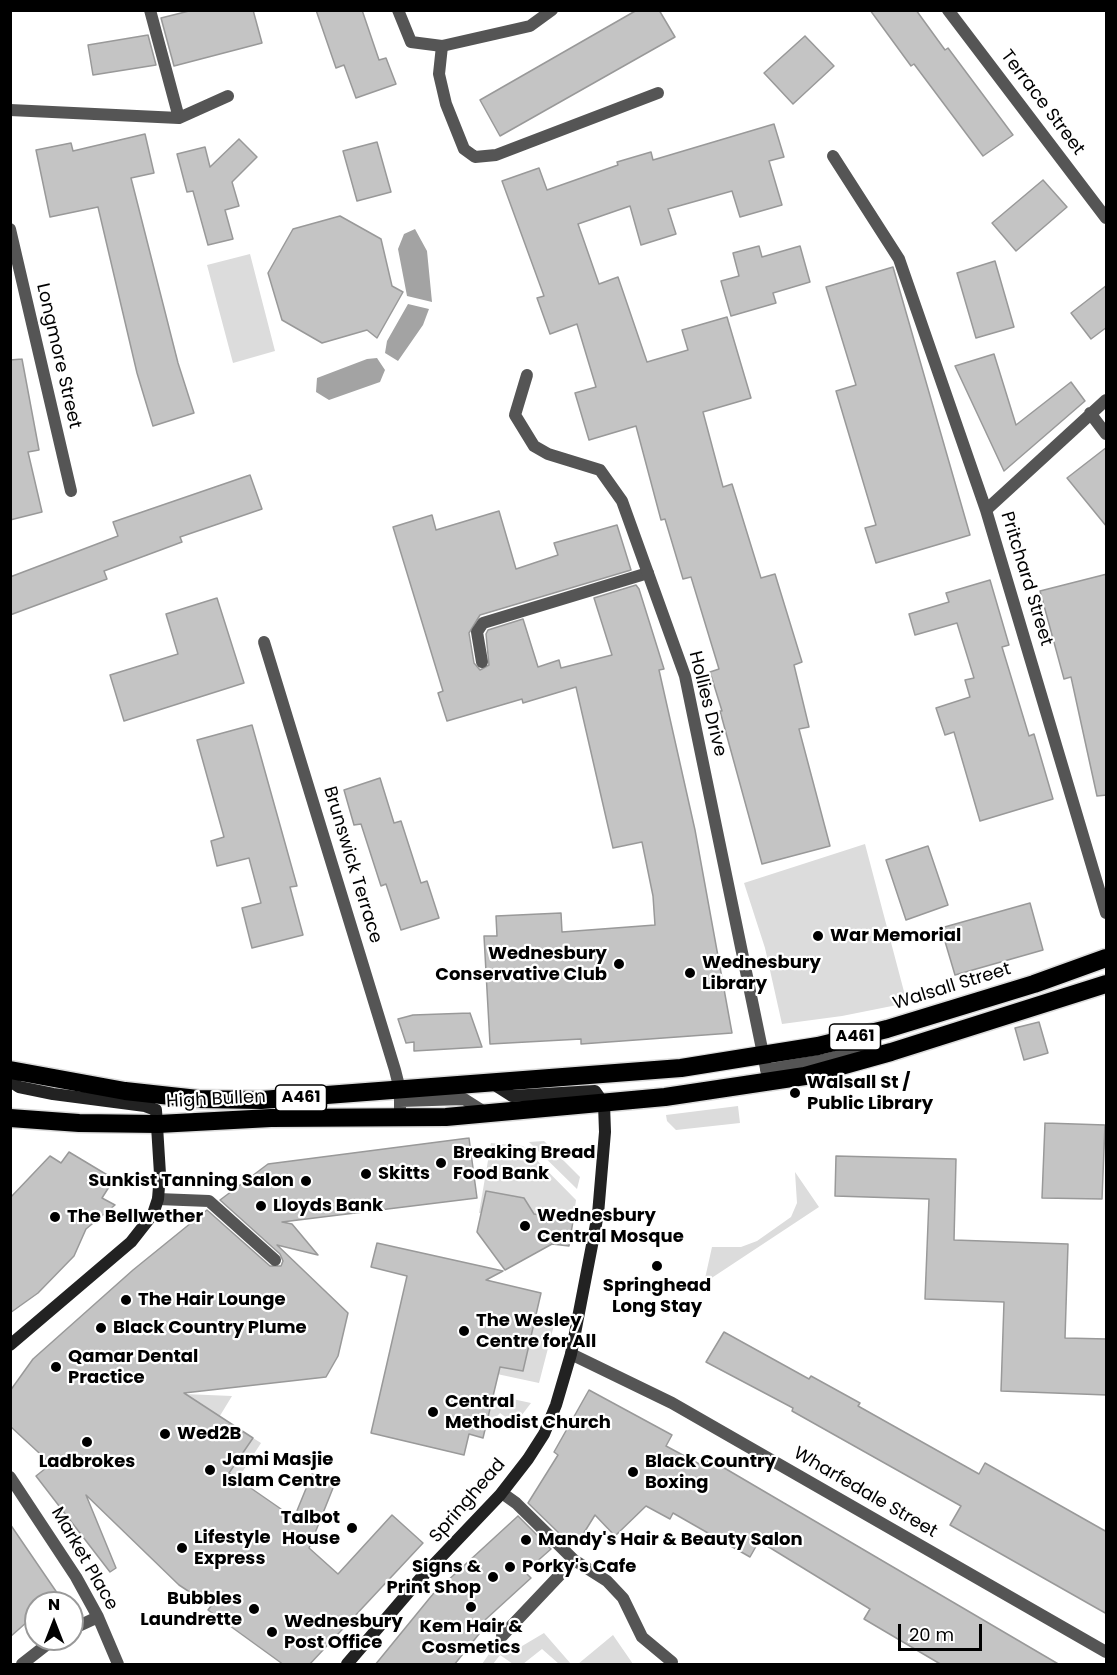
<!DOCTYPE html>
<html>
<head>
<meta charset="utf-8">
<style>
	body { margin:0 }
	#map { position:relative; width:1117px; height:1675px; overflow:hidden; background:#fff; font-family:Poppins,sans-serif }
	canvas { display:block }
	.frame { position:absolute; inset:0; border:12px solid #000; pointer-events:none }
	.north { position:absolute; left:24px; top:1591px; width:60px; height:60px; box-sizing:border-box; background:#fff; border:2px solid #999; border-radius:50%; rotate:0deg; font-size:16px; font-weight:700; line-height:24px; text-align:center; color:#000 }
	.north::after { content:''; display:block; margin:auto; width:21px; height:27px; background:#000; clip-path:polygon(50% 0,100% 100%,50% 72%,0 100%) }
	.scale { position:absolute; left:898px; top:1624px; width:84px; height:27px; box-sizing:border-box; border:3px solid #000; border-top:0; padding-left:8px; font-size:18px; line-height:21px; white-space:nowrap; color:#000; -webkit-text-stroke:4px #fff; paint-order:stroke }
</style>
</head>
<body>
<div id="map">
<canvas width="1117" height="1675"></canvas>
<div class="frame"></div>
<div class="north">N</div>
<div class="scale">20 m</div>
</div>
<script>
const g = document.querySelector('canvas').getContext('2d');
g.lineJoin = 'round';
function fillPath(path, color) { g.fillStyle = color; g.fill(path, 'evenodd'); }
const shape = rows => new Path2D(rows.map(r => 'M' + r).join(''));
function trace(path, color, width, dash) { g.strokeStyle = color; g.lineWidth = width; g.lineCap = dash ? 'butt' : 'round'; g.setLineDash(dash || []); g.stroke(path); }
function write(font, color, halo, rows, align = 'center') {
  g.font = font + ' Poppins,sans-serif'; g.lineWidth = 4.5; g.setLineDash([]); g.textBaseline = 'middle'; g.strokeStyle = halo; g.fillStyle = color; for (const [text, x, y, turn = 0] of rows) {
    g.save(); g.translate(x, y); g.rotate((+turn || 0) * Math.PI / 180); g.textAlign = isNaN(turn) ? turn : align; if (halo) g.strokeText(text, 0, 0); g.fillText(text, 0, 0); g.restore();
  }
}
fillPath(shape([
	[250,254,275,351,233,363,207,265],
	[865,844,907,1003,842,1016,782,1024,765,948,744,883],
	[738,1106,740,1123,676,1130,667,1121,666,1115],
	[544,1141,580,1177,577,1189,529,1142],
	[491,1143,523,1146,576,1200,573,1221,534,1214,527,1202,518,1200,519,1197,497,1193,487,1199,481,1213,479,1213],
	[795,1172,819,1207,704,1283,712,1247,741,1247,757,1241,791,1217,797,1203],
	[535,1320,554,1325,539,1383,497,1374,499,1366,523,1371],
	[184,1394,232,1396,218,1419],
	[494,1395,531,1403,515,1424,500,1413,485,1429],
	[253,1438,261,1443,204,1531,195,1525],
	[544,1633,571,1664,559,1664,542,1649,523,1664,513,1664,500,1655,493,1664,482,1664,498,1641,512,1652],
	[613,1635,633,1664,578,1664]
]), '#dcdcdc');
fillPath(shape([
	[415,229,427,251,432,302,407,296,398,249,404,234],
	[408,304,429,309,423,325,398,361,385,353,387,341],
	[377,358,385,370,380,382,329,400,316,392,317,378,367,359]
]), '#a3a3a3');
const building = shape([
	[193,10,253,10,262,43,174,66,161,18,193,10],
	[316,10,362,10,379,60,386,58,396,84,356,98,344,65,336,68,316,10],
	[637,10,659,10,675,37,500,136,480,100,637,10],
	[870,10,916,10,945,50,948,48,1013,135,983,156,914,64,911,66,870,10],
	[148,35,156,65,93,75,88,45,148,35],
	[805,36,834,66,793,104,764,73,805,36],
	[774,124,784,157,769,161,782,205,740,217,732,191,668,209,676,234,641,245,630,206,578,224,599,284,618,277,647,362,688,350,682,330,727,317,751,398,703,412,723,487,732,484,761,578,775,574,802,662,794,665,809,727,799,729,830,846,762,864,720,711,722,711,710,672,719,669,691,577,683,579,665,519,661,520,636,426,589,440,575,393,596,387,577,324,550,334,537,298,544,296,502,181,539,168,547,190,618,165,617,162,651,152,653,160,774,124],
	[145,134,154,173,131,178,178,363,194,413,153,426,137,373,98,207,50,217,36,150,71,143,73,151,145,134],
	[239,139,257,157,232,182,239,206,225,210,233,239,208,245,193,191,187,192,177,154,205,147,210,167,239,139],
	[377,142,391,192,357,201,343,151,377,142],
	[1043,180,1067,207,1016,251,992,223,1043,180],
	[340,216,381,239,392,286,403,292,377,338,367,330,322,343,282,320,268,273,293,229,340,216],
	[759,246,762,257,800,246,810,282,773,293,776,303,731,316,721,281,739,276,733,253,759,246],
	[995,261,1014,327,976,338,957,273,995,261],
	[893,267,970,535,876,563,865,528,876,525,836,391,856,385,826,287,893,267],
	[1107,285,1107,327,1091,339,1071,313,1107,285],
	[994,354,1016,425,1071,382,1085,401,1004,471,955,366,994,354],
	[22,359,39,450,28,452,42,512,10,520,10,360,22,359],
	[1107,447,1107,527,1067,478,1107,447],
	[250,475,262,509,180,537,182,542,104,571,107,579,10,615,10,577,118,536,113,522,250,475],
	[499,511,516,569,558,555,554,543,617,525,631,570,480,615,469,633,474,663,480,670,489,665,486,634,488,630,523,619,538,667,559,660,561,668,612,655,594,598,636,585,639,589,664,669,659,670,695,830,732,1033,581,1044,581,1039,490,1044,484,936,497,936,496,916,561,913,562,932,655,925,653,896,642,842,613,848,576,687,523,703,522,699,447,721,438,693,443,691,393,527,432,515,436,530,499,511],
	[1107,574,1107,795,1097,796,1071,677,1064,679,1040,591,1107,574],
	[990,580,1009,645,1002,647,1029,736,1034,734,1053,799,980,821,954,732,945,735,936,708,970,697,965,680,974,678,957,623,915,635,909,614,949,602,946,593,990,580],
	[217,598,244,683,124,721,110,675,178,654,166,614,217,598],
	[252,725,297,886,290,887,303,935,252,948,242,908,261,903,249,858,217,866,211,841,224,837,197,740,252,725],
	[380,778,394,823,401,821,421,883,427,881,439,918,401,930,386,884,381,886,361,824,354,825,344,790,380,778],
	[928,846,948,905,906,920,886,860,928,846],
	[1030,903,1043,950,955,975,941,928,1030,903],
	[470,1013,482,1047,414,1051,414,1042,406,1043,398,1019,413,1015,470,1013],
	[1039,1022,1048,1053,1024,1060,1015,1028,1039,1022],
	[1045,1123,1105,1125,1102,1199,1042,1198,1045,1123],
	[469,1138,477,1198,282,1222,292,1224,318,1255,277,1245,348,1313,338,1356,326,1377,184,1393,253,1438,229,1473,294,1518,312,1474,335,1483,309,1548,338,1574,392,1515,423,1543,309,1665,284,1665,208,1610,211,1606,179,1585,86,1495,116,1568,110,1572,36,1476,51,1464,10,1426,10,1391,33,1359,133,1270,207,1210,270,1266,281,1266,283,1261,280,1254,220,1200,268,1164,469,1138],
	[69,1152,114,1179,102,1198,115,1205,86,1229,74,1256,38,1293,10,1313,10,1198,50,1156,61,1163,69,1152],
	[836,1156,956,1159,954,1240,1068,1244,1065,1338,1107,1339,1107,1395,1001,1391,1004,1302,925,1299,929,1199,835,1196,836,1156],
	[486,1191,524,1198,534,1214,573,1221,569,1246,552,1244,505,1270,477,1232,486,1191],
	[377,1243,503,1271,486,1280,541,1293,523,1371,500,1367,483,1438,469,1434,464,1455,371,1433,407,1276,371,1267,377,1243],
	[724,1332,809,1379,811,1376,860,1403,858,1406,979,1474,985,1463,1107,1532,1107,1614,950,1525,961,1506,792,1411,793,1408,706,1362,724,1332],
	[589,1390,672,1435,666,1446,705,1467,709,1459,1060,1665,942,1665,864,1619,870,1609,759,1541,750,1557,673,1513,670,1519,646,1506,615,1536,595,1515,577,1544,563,1537,528,1503,558,1455,554,1452,589,1390],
	[518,1516,551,1549,525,1572,531,1578,474,1630,479,1634,454,1665,375,1665,433,1594,518,1516],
	[10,1524,64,1603,36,1603,36,1614,10,1637,10,1524]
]);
fillPath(building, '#c4c4c4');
trace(building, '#999', 1.5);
const highway = shape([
	[10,1070,125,1091,198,1099,261,1100,681,1068,818,1046,887,1029,1034,984,1106,958],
	[10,1118,79,1123,158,1124,271,1118,446,1117,665,1097,805,1076,891,1052,1106,984]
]);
trace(highway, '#dbdbdb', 21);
trace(shape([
	[442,46,439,74,446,104,464,149,475,157,496,155,658,93],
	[482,662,477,632,483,623,648,573],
	[158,1199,209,1201,275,1260],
	[502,1493,516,1503,574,1560,502,1636],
	[574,1560,607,1581,623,1598,642,1637,672,1662]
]), '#555', 12);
trace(shape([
	[150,10,179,118],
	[398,10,411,42,442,46,530,26,552,10],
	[948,10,1106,218],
	[10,110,179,118,228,96],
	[833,156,899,259,986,510,1106,913],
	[10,229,71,491],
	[527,375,515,415,534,446,548,454,600,470,622,501,685,676,769,1083],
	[1090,413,1106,434],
	[986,510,1106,400],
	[264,642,395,1070,400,1090,400,1117],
	[766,1070,824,1060,868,1048,880,1055],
	[400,1101,464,1099,486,1113],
	[571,1354,672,1403,1106,1652],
	[10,1477,76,1577,98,1617,118,1664],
	[72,1629,98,1617],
	[22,1664,54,1639]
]), '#555', 12);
trace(shape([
	[10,1081,19,1087,53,1094,145,1106,156,1110,160,1174,158,1199,153,1214,131,1242,10,1345],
	[347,1664,420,1579,500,1495,528,1459,544,1434,556,1405,571,1354,598,1214,605,1132,604,1104,595,1091,512,1096,490,1082]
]), '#222', 12);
trace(highway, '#000', 18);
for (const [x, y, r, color] of [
	[818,936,6,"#000"],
	[619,964,6,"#000"],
	[690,973,6,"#000"],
	[795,1093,6,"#000"],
	[441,1163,6,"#000"],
	[366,1174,6,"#000"],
	[306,1181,6,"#000"],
	[261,1206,6,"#000"],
	[55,1217,6,"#000"],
	[525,1226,6,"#000"],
	[657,1266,6,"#000"],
	[126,1300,6,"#000"],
	[101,1328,6,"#000"],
	[464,1331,6,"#000"],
	[56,1367,6,"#000"],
	[433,1412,6,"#000"],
	[165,1434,6,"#000"],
	[87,1442,6,"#000"],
	[210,1470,6,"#000"],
	[633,1472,6,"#000"],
	[352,1528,6,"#000"],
	[526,1540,6,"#000"],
	[182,1548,6,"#000"],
	[510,1567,6,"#000"],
	[493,1577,6,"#000"],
	[471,1607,6,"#000"],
	[254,1609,6,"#000"],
	[272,1632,6,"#000"]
]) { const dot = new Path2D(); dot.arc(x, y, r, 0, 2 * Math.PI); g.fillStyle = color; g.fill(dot); trace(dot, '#fff', 2); }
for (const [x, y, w] of [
	[855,1037,51],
	[301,1098,51]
]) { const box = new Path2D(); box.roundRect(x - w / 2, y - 13, w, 26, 4.5); g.fillStyle = '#fff'; g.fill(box); trace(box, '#000', 1.5); }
write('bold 16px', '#000', null, [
	["A461",855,1037],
	["A461",301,1098]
]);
write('18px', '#000', '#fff', [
	["Terrace Street",1042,103,53],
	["Longmore Street",58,356,77],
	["Pritchard Street",1026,579,73],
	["Hollies Drive",707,704,76],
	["Brunswick Terrace",352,865,73],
	["Walsall Street",952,987,-17],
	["High Bullen",216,1100,-3],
	["Wharfedale Street",865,1493,30],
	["Springhead",468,1501,-49],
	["Market Place",84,1559,60]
]);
write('bold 18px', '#000', '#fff', [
	["War Memorial",830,936],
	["Wednesbury",607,954,"right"],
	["Conservative Club",607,975,"right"],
	["Wednesbury",702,963],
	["Library",702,984],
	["Walsall St /",807,1083],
	["Public Library",807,1104],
	["Breaking Bread",453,1153],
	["Food Bank",453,1174],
	["Skitts",378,1174],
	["Sunkist Tanning Salon",294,1181,"right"],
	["Lloyds Bank",273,1206],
	["Wednesbury",537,1216],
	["Central Mosque",537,1237],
	["The Bellwether",67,1217],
	["Springhead",657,1286,"center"],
	["Long Stay",657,1307,"center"],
	["The Hair Lounge",138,1300],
	["The Wesley",476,1321],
	["Centre for All",476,1342],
	["Black Country Plume",113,1328],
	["Qamar Dental",68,1357],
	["Practice",68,1378],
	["Central",445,1402],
	["Methodist Church",445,1423],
	["Wed2B",177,1434],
	["Jami Masjie",222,1460],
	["Islam Centre",222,1481],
	["Ladbrokes",87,1462,"center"],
	["Black Country",645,1462],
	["Boxing",645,1483],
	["Talbot",340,1518,"right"],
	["House",340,1539,"right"],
	["Lifestyle",194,1538],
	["Express",194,1559],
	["Mandy's Hair & Beauty Salon",538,1540],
	["Signs &",481,1567,"right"],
	["Print Shop",481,1588,"right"],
	["Porky's Cafe",522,1567],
	["Bubbles",242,1599,"right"],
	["Laundrette",242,1620,"right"],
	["Wednesbury",284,1622],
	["Post Office",284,1643],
	["Kem Hair &",471,1627,"center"],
	["Cosmetics",471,1648,"center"]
], 'left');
</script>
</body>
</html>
